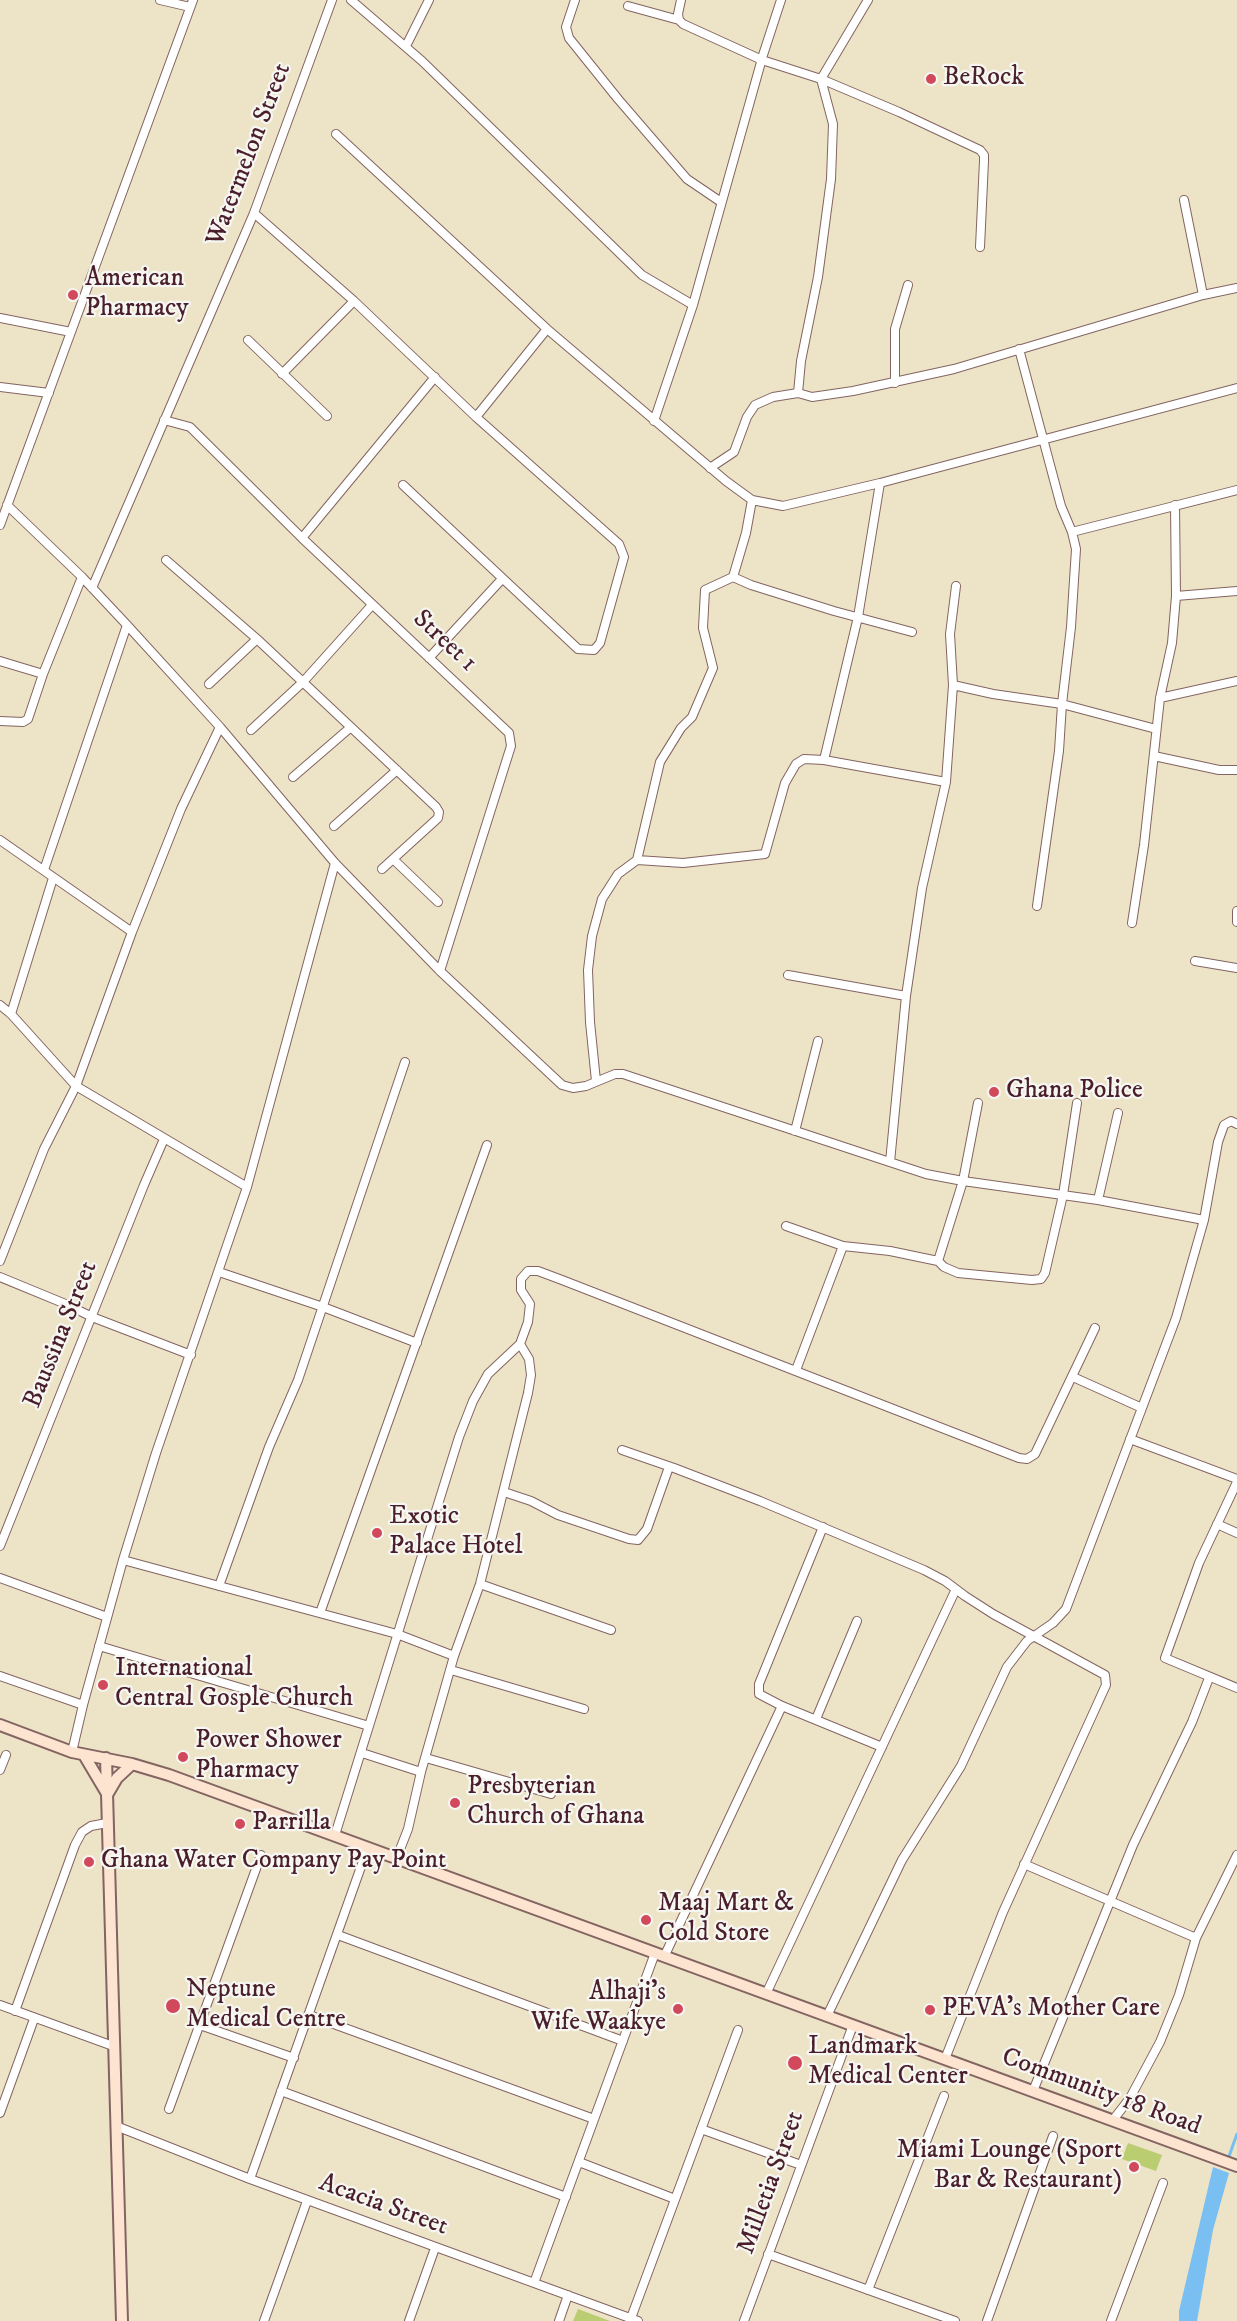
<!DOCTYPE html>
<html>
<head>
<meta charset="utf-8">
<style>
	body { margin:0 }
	canvas { display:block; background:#ede3c6 }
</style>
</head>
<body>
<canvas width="1237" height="2321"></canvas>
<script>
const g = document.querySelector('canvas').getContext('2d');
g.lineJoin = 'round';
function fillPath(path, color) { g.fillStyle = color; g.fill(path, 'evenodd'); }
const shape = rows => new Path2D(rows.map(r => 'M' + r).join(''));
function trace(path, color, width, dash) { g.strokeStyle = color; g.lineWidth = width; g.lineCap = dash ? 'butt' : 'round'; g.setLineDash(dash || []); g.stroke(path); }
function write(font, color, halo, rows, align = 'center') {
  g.font = font + ' "IM FELL DW Pica",serif'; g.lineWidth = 4.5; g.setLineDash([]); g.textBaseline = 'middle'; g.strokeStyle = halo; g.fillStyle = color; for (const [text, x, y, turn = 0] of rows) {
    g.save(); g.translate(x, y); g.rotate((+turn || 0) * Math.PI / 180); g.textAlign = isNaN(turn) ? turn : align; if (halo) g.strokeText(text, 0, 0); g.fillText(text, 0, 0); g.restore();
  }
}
fillPath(shape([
	[1128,2143,1162,2155,1156,2171,1122,2159],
	[578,2309,610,2321,573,2321]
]), '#bacd71');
fillPath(shape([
	[1213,2167,1229,2173,1213,2230,1197,2321,1179,2321,1179,2311]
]), '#7abff1');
trace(shape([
	[1228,2159,1237,2134]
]), '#7abff1', 3);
const street = shape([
	[160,0,190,7],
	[351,0,422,61,642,275,693,305],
	[575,0,566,27,569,38,618,99,687,179,721,202],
	[681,0,678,14,679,20,683,24,762,60,821,79,899,112,980,150,984,155,984,161,980,247],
	[628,6,679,20],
	[406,46,429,0],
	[336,134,547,329,726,481,752,500,783,506,880,483,1237,388],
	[1184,200,1203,295],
	[254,213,354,301,476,417,619,544,624,557,600,643,594,650,578,649,403,485],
	[0,318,71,332],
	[248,340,327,416],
	[1019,349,1061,506,1072,532,1076,549,1071,627,1062,704,1059,751,1037,906],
	[282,374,354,301],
	[895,383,895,329,908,285],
	[0,387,49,393],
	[798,393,801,361,818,277,831,179,833,124,821,79,868,0],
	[476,417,547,329],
	[164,420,190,427,302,538,509,733,511,746,440,971],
	[654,421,693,305,763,55,781,0],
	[710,468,734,452,747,417,755,405,773,397,798,393,812,397,853,391,954,369,1203,295,1237,288],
	[7,505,82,577,127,625,220,727,335,863,440,971,562,1085,573,1088,586,1086,615,1074,623,1074,926,1174,963,1181,1098,1200,1204,1220],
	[0,525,193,0],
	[1072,532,1237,490],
	[302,538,435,377],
	[166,560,257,639,436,807,439,812,438,818,382,869],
	[733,577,751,585,834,611,912,632],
	[92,588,254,213,332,0],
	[1176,596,1237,591],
	[429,658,502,579],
	[0,661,43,674,28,719,23,722,0,721],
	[43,674,82,577],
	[209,684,257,639],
	[953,685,993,694,1062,704,1156,729],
	[1160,698,1237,681],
	[251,730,303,682,372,605],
	[1154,756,1219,770,1237,770],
	[824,760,858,617,880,483],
	[293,777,351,727],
	[334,826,397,770],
	[0,840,132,932],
	[393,859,438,902],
	[637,860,683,863,765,854,785,783,796,764,804,759,824,760,946,782],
	[44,870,127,625],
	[1237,911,1237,922],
	[1132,923,1144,845,1160,698,1172,643,1176,596,1175,505],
	[1195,961,1237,968],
	[788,975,906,996],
	[0,1005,11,1014,76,1086,247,1187],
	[11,1014,53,878],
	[596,1081,590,1022,588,970,592,936,602,899,618,874,637,860,660,762,681,728,692,717,713,668,703,628,705,590,733,577,746,533,752,500],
	[795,1131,818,1041],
	[890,1162,906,996,922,888,946,782,953,685,950,634,956,586],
	[1098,1200,1118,1113],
	[786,1226,843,1246,890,1251,938,1261,944,1267,958,1273,1032,1280,1041,1279,1045,1273,1063,1195,1077,1103],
	[0,1261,44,1149,76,1086,132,932,181,809,220,727],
	[938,1261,963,1181,978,1103],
	[219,1272,323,1307,417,1343],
	[0,1277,68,1305,92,1317,191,1355],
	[796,1370,843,1246],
	[1073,1377,1142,1408],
	[1130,1439,1237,1479],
	[622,1450,674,1468,760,1501,924,1570,945,1581,965,1596,993,1614,1105,1675,1106,1685,1003,1912,945,2059],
	[1237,1482,1199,1563,1165,1658,1237,1688],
	[504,1492,531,1501,558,1515,629,1539,638,1540,647,1529,669,1467],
	[1217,1524,1237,1533],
	[823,1527,759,1684,759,1694,782,1706,882,1747],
	[0,1546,144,1185,164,1139],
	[123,1560,397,1634,454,1656],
	[0,1578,107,1617],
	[480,1584,611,1630],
	[219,1586,269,1447,298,1380,405,1062],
	[320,1613,487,1145],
	[99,1646,369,1726],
	[451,1670,584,1709],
	[0,1676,83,1705],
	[816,1719,857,1621],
	[72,1752,83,1705,123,1560,156,1453,247,1187,335,863],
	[362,1753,421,1772],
	[426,1758,551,1794],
	[0,1770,6,1755],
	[335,1835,459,1437,473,1401,488,1374,520,1344],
	[397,1857,408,1829,421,1772,454,1656,480,1584,528,1393,531,1375,529,1359,520,1344,528,1322,530,1304,521,1290,521,1279,528,1271,538,1271,562,1280,1019,1458,1027,1459,1035,1454,1095,1328],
	[1024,1864,1196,1938],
	[338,1935,623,2041],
	[664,1957,782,1706],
	[766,1994,956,1589],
	[0,2005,113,2046],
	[15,2011,75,1845,82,1832,91,1826,107,1823],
	[309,2015,594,2119],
	[827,2016,902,1860,961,1766,1007,1667,1027,1641,1053,1623,1066,1609,1176,1318,1204,1220,1218,1142,1224,1125,1231,1121,1237,1124],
	[200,2025,294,2058],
	[281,2091,566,2197],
	[1033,2091,1133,1845,1192,1722,1209,1678],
	[169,2109,261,1855],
	[0,2113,34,2019],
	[1113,2120,1130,2098,1160,2042,1179,1995,1196,1938,1237,1855],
	[116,2126,250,2179,638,2321],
	[701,2129,801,2165],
	[579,2162,675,2199],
	[250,2179,368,1847],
	[768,2254,955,2321],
	[534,2283,655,1953],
	[868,2290,944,2096],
	[631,2318,738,2030],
	[264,2321,307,2201],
	[409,2321,435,2248],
	[559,2321,568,2295],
	[744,2321,853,2025],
	[987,2321,1053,2136],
	[1111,2321,1163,2183]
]);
const secondary = shape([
	[0,1725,72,1752,132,1764,169,1775,1237,2166],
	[84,1755,106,1792],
	[106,1758,122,2321],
	[107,1795,117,1778,132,1764]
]);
trace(street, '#836461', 10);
trace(secondary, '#836461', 14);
trace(street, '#fff', 8);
trace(secondary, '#fde4d0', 10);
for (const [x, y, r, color] of [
	[931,79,6,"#d1495b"],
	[73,295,6,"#d1495b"],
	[994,1092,6,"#d1495b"],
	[377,1533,6,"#d1495b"],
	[103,1685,6,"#d1495b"],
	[183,1757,6,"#d1495b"],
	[455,1803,6,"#d1495b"],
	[240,1824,6,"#d1495b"],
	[89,1862,6,"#d1495b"],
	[646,1920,6,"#d1495b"],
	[173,2006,8,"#d1495b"],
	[678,2009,6,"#d1495b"],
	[930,2010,6,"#d1495b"],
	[795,2063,8,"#d1495b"],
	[1134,2167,6,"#d1495b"]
]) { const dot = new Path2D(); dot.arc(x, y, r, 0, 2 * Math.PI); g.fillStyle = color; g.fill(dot); trace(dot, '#f6f6f2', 2); }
write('26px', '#4a1f2b', '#f6f6f2', [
	["BeRock",943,79],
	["American",85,280],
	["Pharmacy",85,310],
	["Ghana Police",1006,1092],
	["Exotic",389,1518],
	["Palace Hotel",389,1548],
	["International",115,1670],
	["Central Gosple Church",115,1700],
	["Power Shower",195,1742],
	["Pharmacy",195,1772],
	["Presbyterian",467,1788],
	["Church of Ghana",467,1818],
	["Parrilla",252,1824],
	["Ghana Water Company Pay Point",101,1862],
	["Maaj Mart &",658,1905],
	["Cold Store",658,1935],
	["Neptune",186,1991],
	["Medical Centre",186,2021],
	["Alhaji’s",666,1994,"right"],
	["Wife Waakye",666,2024,"right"],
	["PEVA’s Mother Care",942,2010],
	["Landmark",808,2048],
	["Medical Center",808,2078],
	["Miami Lounge (Sport",1122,2152,"right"],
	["Bar & Restaurant)",1122,2182,"right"]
], 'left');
write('26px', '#4a1f2b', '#f6f6f2', [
	["Watermelon Street",250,155,-69],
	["Street 1",444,642,43],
	["Baussina Street",62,1335,-68],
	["Community 18 Road",1101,2093,20],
	["Milletia Street",772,2183,-70],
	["Acacia Street",383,2206,20]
]);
</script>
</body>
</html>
